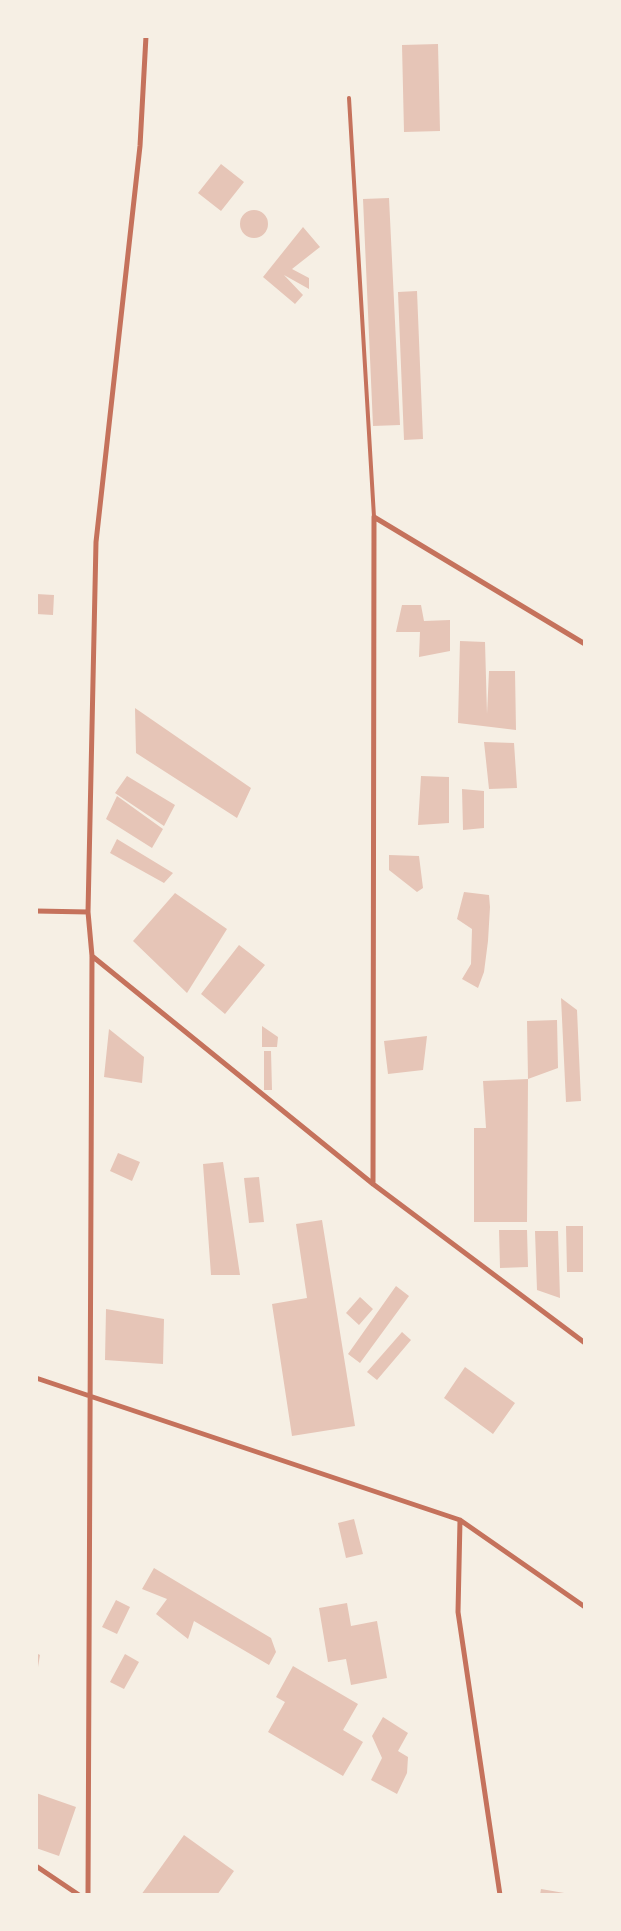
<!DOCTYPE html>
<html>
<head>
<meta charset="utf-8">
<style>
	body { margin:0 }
	#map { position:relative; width:621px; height:1931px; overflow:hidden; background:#f6efe4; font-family:"PT Sans Narrow",sans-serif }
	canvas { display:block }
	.frame { position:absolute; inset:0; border:38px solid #f6efe4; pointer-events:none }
</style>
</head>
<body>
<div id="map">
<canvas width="621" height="1931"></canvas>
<div class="frame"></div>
</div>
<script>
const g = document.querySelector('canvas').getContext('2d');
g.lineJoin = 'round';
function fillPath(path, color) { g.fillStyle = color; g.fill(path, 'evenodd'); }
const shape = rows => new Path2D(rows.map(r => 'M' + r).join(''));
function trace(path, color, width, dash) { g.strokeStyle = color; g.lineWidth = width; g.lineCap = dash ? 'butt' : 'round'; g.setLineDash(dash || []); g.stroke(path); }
fillPath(shape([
	[438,44,440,131,404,132,402,45],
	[221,164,244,182,221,211,198,193],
	[389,198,400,425,373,426,363,199],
	'240 224a14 14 0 1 1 28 0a14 14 0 1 1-28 0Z',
	[303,227,320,247,292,269,309,278,309,289,284,275,303,295,295,304,263,277],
	[417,291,423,439,404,440,398,292],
	[36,594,54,595,53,615,36,614],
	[402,605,421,605,424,621,450,620,450,651,419,657,420,632,396,632],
	[460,641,485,642,487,714,489,671,515,671,516,730,458,723],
	[135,708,251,788,237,818,136,753],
	[484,742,514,743,517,788,489,789],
	[127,776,175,805,164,826,115,793],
	[421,776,449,777,449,823,418,825],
	[462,789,484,791,484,828,463,830],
	[117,796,163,829,152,848,106,819],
	[117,839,173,873,164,883,110,853],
	[389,855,419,856,423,888,417,892,389,870],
	[464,892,489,895,490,907,488,941,484,972,478,988,462,979,471,964,472,929,457,919],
	[175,893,227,929,187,993,133,941],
	[239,945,265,965,225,1014,201,994],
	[561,998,577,1010,581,1101,566,1102],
	[557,1020,558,1068,528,1079,527,1222,474,1222,474,1128,486,1128,483,1081,528,1079,527,1021],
	[262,1026,278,1037,277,1047,262,1047],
	[109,1029,144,1057,142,1083,104,1077],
	[427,1036,423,1070,388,1074,384,1041],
	[264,1051,271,1051,272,1090,264,1090],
	[118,1153,140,1162,132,1181,110,1171],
	[223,1162,240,1275,211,1275,203,1164],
	[259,1177,264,1222,249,1223,244,1178],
	[322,1220,355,1426,292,1436,272,1304,307,1298,296,1224],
	[566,1226,585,1226,585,1272,567,1272],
	[499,1230,527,1230,528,1267,500,1268],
	[535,1231,558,1231,560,1298,537,1290],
	[396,1286,409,1296,360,1363,348,1354],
	[360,1297,373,1309,359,1325,346,1313],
	[106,1309,164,1319,163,1364,105,1360],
	[402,1332,411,1340,377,1380,367,1372],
	[465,1367,515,1403,493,1434,444,1398],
	[354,1519,363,1554,346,1558,338,1523],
	[154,1568,271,1638,276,1652,269,1665,194,1621,188,1639,156,1614,167,1599,142,1589],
	[116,1600,130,1607,117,1634,102,1627],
	[347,1603,351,1626,377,1621,387,1678,351,1685,346,1659,328,1662,319,1608],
	[36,1653,40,1655,37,1673,36,1673],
	[125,1654,139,1662,124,1689,110,1682],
	[293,1666,358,1704,343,1730,363,1742,343,1776,268,1732,285,1702,276,1697],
	[383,1717,408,1733,398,1751,408,1757,407,1773,397,1794,371,1780,382,1758,372,1736],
	[36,1793,76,1807,59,1856,36,1848],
	[184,1835,234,1871,217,1895,141,1895],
	[541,1889,570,1894,570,1895,540,1895]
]), '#e6c5b7');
trace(shape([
	[349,98,374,517]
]), '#c5725c', 4);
trace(shape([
	[36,911,88,912],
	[92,956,373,1184,585,1343],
	[373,1184,374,517,585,644],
	[36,1378,460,1520,585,1607],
	[460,1520,458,1612,500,1895],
	[36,1866,79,1895],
	[88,1895,92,956,88,912,96,542,140,146,146,36]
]), '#c5725c', 5);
</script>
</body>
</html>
